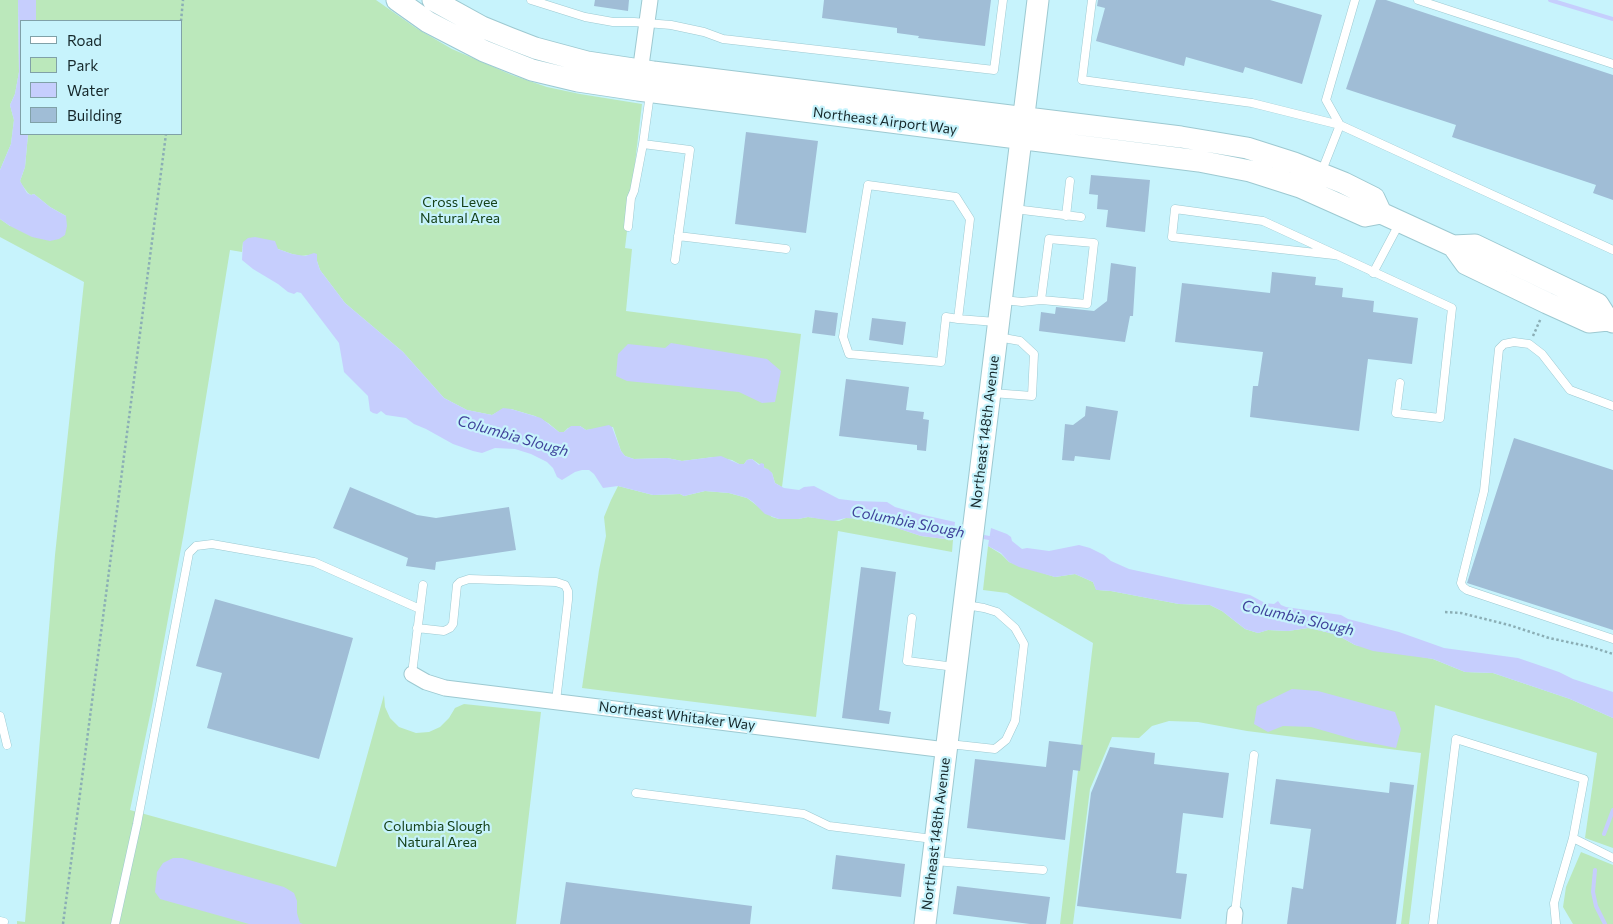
<!DOCTYPE html>
<html>
<head>
<meta charset="utf-8">
<style>
	body { margin:0 }
	#map { position:relative; width:1613px; height:924px; overflow:hidden; background:#c7f3fc; font-family:Commissioner,sans-serif }
	canvas { display:block }
	.legend { position:absolute; left:20px; top:20px; width:162px; height:115px; box-sizing:border-box; background:#c7f3fc; border:1px solid #80a1a8; margin:0; padding:6px 9px; list-style:none; font-size:15px; color:#15272a }
	.legend li { display:flex; align-items:center; gap:10px; height:25px }
	.legend b { width:25px; border:1px solid #80a1a8 }
</style>
</head>
<body>
<div id="map">
<canvas width="1613" height="924"></canvas>
<ul class="legend">
<li><b style="height:6px;background:#fff"></b>Road</li>
<li><b style="height:14px;background:#bbe8bb"></b>Park</li>
<li><b style="height:14px;background:#c6cefd"></b>Water</li>
<li><b style="height:14px;background:#a0bdd6"></b>Building</li>
</ul>
</div>
<script>
const g = document.querySelector('canvas').getContext('2d');
g.lineJoin = 'round';
function fillPath(path, color) { g.fillStyle = color; g.fill(path, 'evenodd'); }
const shape = rows => new Path2D(rows.map(r => 'M' + r).join(''));
function trace(path, color, width, dash) { g.strokeStyle = color; g.lineWidth = width; g.lineCap = dash ? 'butt' : 'round'; g.setLineDash(dash || []); g.stroke(path); }
function write(font, color, halo, rows, align = 'center') {
  g.font = font + ' Commissioner,sans-serif'; g.lineWidth = 4.5; g.setLineDash([]); g.textBaseline = 'middle'; g.strokeStyle = halo; g.fillStyle = color; for (const [text, x, y, turn = 0] of rows) {
    g.save(); g.translate(x, y); g.rotate((+turn || 0) * Math.PI / 180); g.textAlign = isNaN(turn) ? turn : align; if (halo) g.strokeText(text, 0, 0); g.fillText(text, 0, 0); g.restore();
  }
}
fillPath(shape([
	[0,0,18,0,19,72,15,94,10,105,14,120,11,144,0,170],
	[36,0,376,0,416,28,452,49,512,75,547,87,580,94,642,104,625,248,632,249,626,311,801,334,782,487,775,483,772,473,752,459,747,460,744,464,739,464,732,460,714,457,682,461,667,458,634,459,625,456,621,451,613,427,586,430,580,426,568,428,564,432,559,432,548,423,535,416,511,409,503,409,492,415,467,410,444,398,403,352,345,303,320,270,317,261,317,254,301,256,292,254,278,249,243,242,242,252,230,250,184,532,152,706,130,810,336,867,384,695,385,707,390,718,399,727,416,733,429,732,440,727,449,718,455,708,464,704,541,712,516,924,17,924,17,921,25,922,55,555,84,282,0,237,0,219,10,226,66,216,50,207,34,194,31,195,28,193,22,185,20,181,25,167,28,134,181,134,181,21,36,21],
	[618,486,653,495,680,494,684,496,705,491,729,493,747,498,772,517,779,519,798,519,808,517,839,521,846,518,870,519,921,536,953,540,952,552,838,531,816,717,582,688,599,570,606,536,604,517,611,500],
	[988,546,1001,554,1009,562,1055,577,1075,574,1093,582,1096,589,1098,590,1111,591,1179,604,1210,605,1222,611,1245,629,1258,633,1268,630,1288,631,1308,628,1322,631,1337,635,1355,645,1433,659,1465,672,1493,673,1570,699,1613,718,1613,848,1585,838,1597,753,1435,705,1409,924,1401,924,1421,753,1247,731,1198,722,1169,721,1152,726,1139,738,1112,737,1090,789,1073,924,1060,924,1093,643,1007,593,983,590],
	[1581,852,1613,865,1613,924,1573,924,1563,907,1566,887]
]), '#bbe8bb');
fillPath(shape([
	[18,0,36,0,36,21,21,21,21,134,28,134,25,167,20,181,27,193,31,195,34,194,50,207,66,216,67,226,65,235,59,239,50,241,32,237,10,226,0,219,0,170,11,144,14,120,10,105,15,94,19,72],
	[255,237,275,241,278,249,292,254,305,256,314,253,317,254,317,261,320,270,345,303,403,352,444,398,467,410,492,415,503,408,511,409,541,418,559,432,564,432,571,426,580,426,586,430,609,425,612,427,621,451,625,456,634,459,667,458,682,461,721,456,739,464,744,464,747,460,752,459,759,465,761,463,764,464,764,468,768,469,772,473,775,483,784,488,799,490,804,487,814,486,839,499,856,501,887,502,895,507,919,514,955,522,953,540,921,536,870,519,846,518,833,521,808,517,798,519,779,519,765,514,753,502,747,498,729,493,705,491,684,496,680,494,653,495,618,486,603,488,594,474,589,470,582,470,575,472,562,480,557,477,553,468,547,462,531,454,515,449,495,448,482,453,473,451,453,444,426,429,414,424,406,418,386,415,381,411,377,414,373,413,370,411,368,396,344,372,339,343,301,293,297,292,294,294,288,292,278,284,253,269,242,260,243,242,248,238],
	[671,343,767,359,781,371,775,402,762,403,739,392,627,381,616,376,618,354,628,344,665,348],
	[991,528,1007,534,1011,537,1012,541,1022,549,1027,548,1049,551,1079,545,1090,548,1104,555,1111,561,1129,569,1250,595,1265,603,1274,604,1278,601,1281,605,1286,607,1341,615,1348,619,1399,632,1444,648,1518,658,1559,672,1573,679,1613,692,1613,718,1570,699,1493,673,1465,672,1433,659,1373,651,1355,645,1337,635,1322,631,1308,628,1288,631,1268,630,1258,633,1245,629,1222,611,1210,605,1179,604,1111,591,1098,590,1096,590,1093,582,1075,574,1055,577,1019,567,1009,562,1001,553,988,546],
	[1292,689,1318,691,1395,712,1401,729,1396,748,1356,740,1311,727,1283,726,1268,732,1254,724,1257,706],
	[173,858,182,858,284,887,294,893,297,901,297,913,300,923,303,924,249,924,160,899,155,892,157,872,163,863]
]), '#c6cefd');
trace(shape([
	[1550,0,1613,19],
	[950,530,965,533],
	[979,536,994,539],
	[1604,834,1613,810],
	[1595,870,1593,892,1596,906,1605,924]
]), '#c6cefd', 4);
fillPath(shape([
	[595,0,629,0,628,11,594,6],
	[824,0,991,0,985,46,918,38,919,36,897,33,897,28,822,18],
	[1098,0,1270,0,1322,15,1302,84,1245,67,1243,73,1186,57,1184,66,1096,41,1105,8,1097,6],
	[1376,0,1386,0,1613,75,1613,200,1593,193,1596,185,1452,137,1456,125,1346,89],
	[746,132,818,141,806,233,735,224],
	[1091,175,1150,180,1145,232,1106,227,1108,210,1097,209,1098,195,1089,194],
	[1111,263,1136,267,1133,316,1130,316,1125,342,1039,331,1041,312,1055,314,1056,307,1094,311,1107,301],
	[1272,272,1316,277,1315,285,1343,288,1342,297,1374,301,1373,312,1418,318,1412,364,1368,359,1359,431,1250,417,1253,386,1258,386,1263,352,1175,342,1182,283,1270,293],
	[815,310,838,313,835,336,812,333],
	[872,318,906,322,903,345,869,340],
	[846,379,909,387,906,410,924,412,923,419,929,420,926,451,917,450,917,445,839,436],
	[1086,406,1118,411,1110,460,1075,456,1074,461,1062,460,1065,424,1073,425,1085,416],
	[1514,438,1613,470,1613,630,1467,583],
	[350,487,417,515,436,518,509,507,516,550,436,562,435,570,406,566,408,558,333,528],
	[861,567,896,572,879,710,891,712,889,724,842,718],
	[215,599,353,638,319,759,207,728,222,673,196,666],
	[1049,741,1083,745,1080,771,1073,770,1065,840,967,828,975,759,1046,767],
	[1110,747,1155,753,1154,764,1229,773,1223,818,1183,813,1176,873,1187,874,1181,919,1077,906,1091,793],
	[1276,779,1389,793,1390,782,1414,785,1396,924,1287,924,1292,887,1303,889,1311,829,1270,824],
	[836,855,905,864,901,897,832,889],
	[566,882,752,906,750,924,560,924],
	[957,886,1050,897,1046,924,1030,924,953,914]
]), '#a0bdd6');
const lane = shape([
	[531,0,585,17,613,22,634,22,671,25,704,32,723,39,994,70,1003,0],
	[1092,0,1082,80,1252,103,1340,125],
	[1418,0,1613,64],
	[650,94,643,144,690,150,675,260],
	[1340,125,1326,100,1355,0],
	[1321,173,1340,125,1613,250],
	[1014,209,1081,217],
	[1066,216,1070,181],
	[628,227,631,198,634,191,643,144],
	[678,236,786,249],
	[1334,255,1172,237,1175,209,1263,221,1452,308,1440,418,1396,413,1400,383],
	[1373,273,1399,224],
	[1003,300,1022,302,1041,300,1087,304,1094,243,1049,239,1041,300],
	[958,319,946,317,941,362,849,354,843,337,868,185,956,197,970,219,958,319,996,322],
	[992,393,1032,396,1034,354,1020,341,998,337],
	[1613,406,1570,390,1542,354,1529,344,1514,342,1504,344,1499,349,1484,491,1461,583,1463,587,1467,590,1613,639],
	[912,618,907,661,955,667],
	[417,628,444,631,450,628,453,624,457,585,460,582,469,579,556,582,565,585,568,591,568,600,556,701],
	[412,674,423,585],
	[0,716,7,745],
	[949,744,995,749,1006,740,1015,721,1024,644,1015,628,997,612,984,608,966,605],
	[636,793,804,814,829,826,933,839],
	[1573,838,1613,858],
	[935,861,1043,870],
	[1235,913,1254,755],
	[0,921,4,922],
	[115,924,137,824,186,569,189,553,196,546,212,544,314,562,420,609],
	[1433,924,1456,739,1584,779,1573,838,1554,903,1556,924]
]);
const street = shape([
	[639,80,650,0],
	[412,674,426,682,445,688,946,750],
	[1234,924,1235,913]
]);
const secondary = shape([
	[397,0,428,22,484,51,532,70,578,81,638,90,1199,161,1250,171,1300,187,1365,216,1381,213,1453,246,1475,245,1598,304,1608,320,1613,322],
	[433,0,482,27,509,38,535,48,587,62,653,72,1181,137,1247,148,1294,163,1344,183,1374,198,1381,213],
	[1453,246,1466,264,1547,303,1589,322,1608,320],
	[925,924,1038,0]
]);
trace(lane, '#9dc9d1', 9);
trace(street, '#9dc9d1', 17);
trace(secondary, '#9dc9d1', 23);
trace(shape([
	[181,21,183,0],
	[1533,336,1541,318],
	[1445,612,1461,613,1509,625,1549,638,1591,647,1613,654],
	[63,924,166,134]
]), '#8baeb5', 2.5, [2.5, 2.5]);
trace(lane, '#fff', 8);
trace(street, '#fff', 15);
trace(secondary, '#fff', 21);
write('14px', '#15272a', '#c7f3fc', [
	["Northeast Airport Way",885,121,7],
	["Northeast 148th Avenue",985,432,-83],
	["Northeast Whitaker Way",677,716,7],
	["Northeast 148th Avenue",936,834,-83]
]);
write('14px', '#16421a', '#c7f3fc', [
	["Cross Levee",460,202],
	["Natural Area",460,218],
	["Columbia Slough",437,826],
	["Natural Area",437,842]
]);
write('italic 15px', '#40439b', '#c7f3fc', [
	["Columbia Slough",513,436,16],
	["Columbia Slough",908,522,11],
	["Columbia Slough",1298,618,13]
]);
</script>
</body>
</html>
